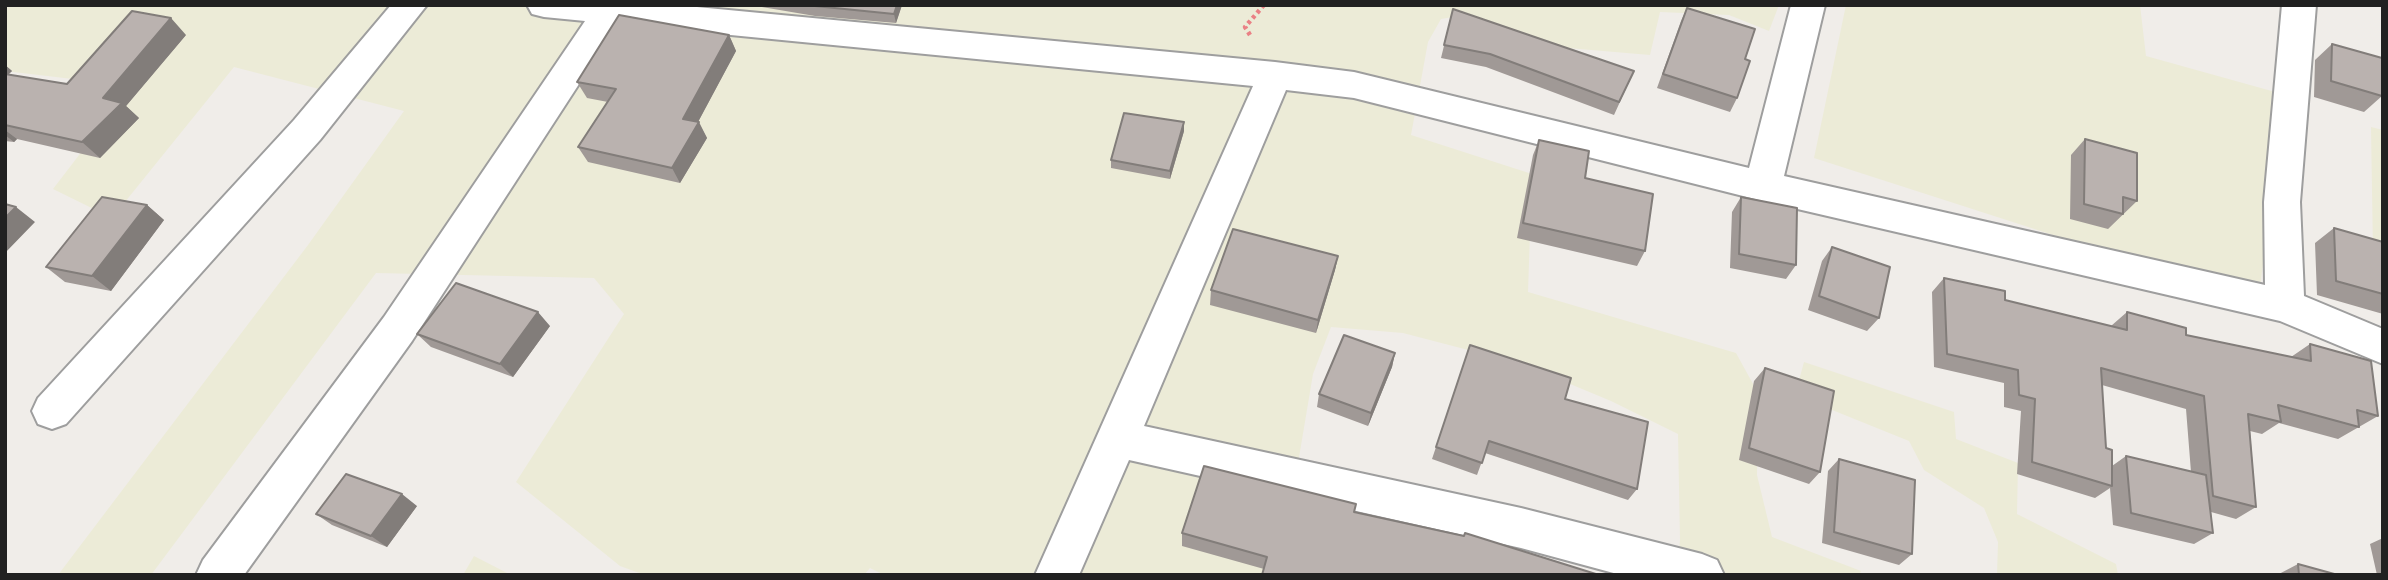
<!DOCTYPE html>
<html>
<head>
<meta charset="utf-8">
<style>
	body { margin:0 }
	#map { position:relative; width:2388px; height:580px; overflow:hidden; background:#f0ede9; font-family:"Varela Round",sans-serif }
	canvas { display:block }
	.frame { position:absolute; inset:0; border:7px solid #212121; pointer-events:none }
</style>
</head>
<body>
<div id="map">
<canvas width="2388" height="580"></canvas>
<div class="frame"></div>
</div>
<script>
const g = document.querySelector('canvas').getContext('2d');
g.lineJoin = 'round';
function fillPath(path, color) { g.fillStyle = color; g.fill(path, 'evenodd'); }
const shape = rows => new Path2D(rows.map(r => 'M' + r).join(''));
function trace(path, color, width, dash) { g.strokeStyle = color; g.lineWidth = width; g.lineCap = dash ? 'butt' : 'round'; g.setLineDash(dash || []); g.stroke(path); }
fillPath(shape([
	[6,5,1779,5,1769,31,1729,15,1660,12,1650,55,1556,47,1464,15,1441,19,1428,42,1411,135,1532,174,1528,292,1736,353,1758,393,1757,475,1772,537,1861,571,1859,575,1677,575,1680,540,1678,434,1611,401,1522,364,1403,333,1331,327,1313,374,1289,517,1355,575,884,575,870,568,864,575,645,575,620,566,516,482,624,314,594,278,376,273,151,575,58,575,308,245,404,111,234,67,112,218,53,189,132,86,5,71],
	[1846,5,2140,5,2146,56,2286,95,2258,301,1814,158],
	[2371,127,2383,130,2383,256,2373,253],
	[1804,362,1954,412,1956,439,2018,463,2017,514,2116,564,2118,575,1997,575,1998,542,1984,508,1924,470,1909,441,1795,395],
	[474,556,511,575,463,575]
]), '#ecebd7');
const minor = shape([
	[391,5,427,5,320,140,66,424,52,429,38,424,32,411,38,398,294,120,391,5],
	[527,5,676,5,1275,62,1354,72,1749,168,1791,5,1825,5,1784,176,2265,285,2264,202,2282,5,2316,5,2300,202,2304,296,2383,329,2383,364,2280,321,1763,201,1354,98,1286,90,1144,426,1521,508,1702,554,1717,560,1724,575,1621,575,1521,548,1129,460,1079,575,1035,575,1253,86,618,24,412,341,244,575,196,575,203,560,384,317,585,21,544,17,532,14,527,5]
]);
trace(minor, '#9e9e9e', 4);
trace(shape([
	[1250,35,1245,27,1264,5]
]), '#ea8085', 4.5, [3.5, 3.5]);
fillPath(minor, '#fff');
fillPath(shape([
	[750,5,902,5,896,23,815,16],
	[1687,8,1737,98,1730,112,1657,88,1681,21],
	[1453,9,1634,71,1614,115,1486,67,1441,58],
	[186,35,126,106,139,118,100,158,17,139,14,142,5,141,5,65,12,71,8,75,67,84],
	[729,35,736,51,698,122,707,138,680,183,588,162,578,147,608,102,587,98,577,82],
	[2332,44,2382,96,2364,112,2314,97,2315,60],
	[1184,122,1184,131,1170,179,1111,168,1111,160],
	[2085,139,2137,201,2108,229,2070,219,2071,155],
	[1539,140,1585,178,1645,251,1637,266,1517,238,1533,155],
	[1741,197,1796,265,1786,279,1730,268,1732,212],
	[147,205,164,220,111,291,65,282,46,267],
	[2334,228,2383,242,2383,314,2317,295,2315,243],
	[1832,247,1879,318,1867,331,1808,310,1822,261],
	[1338,256,1335,270,1316,333,1210,305,1211,290],
	[1944,278,2005,300,2111,326,2127,312,2186,335,2291,357,2310,344,2378,416,2338,439,2279,423,2262,434,2250,431,2256,507,2236,519,2211,512,2213,533,2194,544,2113,525,2110,488,2095,498,2017,474,2021,411,2004,407,2004,383,1934,367,1932,292],
	[2102,385,2186,409,2191,472,2126,456,2112,466,2106,448],
	[550,326,513,377,431,347,417,334],
	[1470,345,1565,399,1637,489,1628,500,1485,453,1477,475,1432,459],
	[1395,353,1392,367,1368,426,1317,407,1319,394],
	[1765,368,1820,472,1809,484,1739,460,1754,381],
	[1839,459,1912,554,1899,565,1822,543,1828,471],
	[417,506,387,547,332,525,316,514],
	[1354,512,1464,536,1465,533,1599,575,1264,569,1182,546,1182,533],
	[2383,538,2383,575,2377,575,2370,544],
	[2298,564,2338,575,2277,575]
]), '#a09996');
fillPath(shape([
	[897,5,902,5,896,23,894,14],
	[171,18,186,35,126,106,139,118,100,158,82,142,103,98],
	[729,35,736,51,691,135,683,119],
	[5,65,12,71,5,77],
	[699,122,707,138,680,183,672,168],
	[1184,122,1184,131,1170,179,1170,171],
	[5,130,17,139,14,142,5,135],
	[147,205,164,220,111,291,92,276],
	[16,207,35,222,5,253,5,218],
	[1338,256,1335,270,1316,333,1318,320],
	[538,312,550,326,513,377,500,364],
	[1395,353,1392,367,1368,426,1371,413],
	[402,494,417,506,387,547,371,536]
]), '#827d7a');
const building = shape([
	[805,5,897,5,894,14,805,5],
	[1687,8,1755,29,1745,59,1750,61,1737,98,1663,74,1687,8],
	[1453,9,1634,71,1619,102,1490,54,1444,45,1453,9],
	[132,11,171,18,103,98,122,103,82,142,5,125,5,74,67,84,132,11],
	[619,15,729,35,683,119,699,122,672,168,578,147,616,89,577,82,619,15],
	[2332,44,2382,58,2382,96,2331,81,2332,44],
	[1124,113,1184,122,1170,171,1111,160,1124,113],
	[2085,139,2137,153,2137,201,2123,197,2123,214,2084,204,2085,139],
	[1539,140,1589,151,1585,178,1653,194,1645,251,1523,223,1539,140],
	[102,197,147,205,92,276,46,267,102,197],
	[1741,197,1797,208,1796,265,1739,254,1741,197],
	[5,204,16,207,5,218,5,204],
	[2334,228,2383,242,2383,294,2336,281,2334,228],
	[1233,229,1338,256,1318,320,1211,290,1233,229],
	[1832,247,1890,267,1879,318,1819,296,1832,247],
	[1944,278,2005,291,2005,300,2127,330,2127,312,2186,328,2186,335,2311,361,2310,344,2371,361,2378,416,2357,410,2359,427,2278,405,2281,422,2248,414,2256,507,2213,496,2204,396,2101,368,2106,448,2112,450,2112,486,2032,462,2035,399,2019,395,2018,370,1947,354,1944,278],
	[456,283,538,312,500,364,417,334,456,283],
	[1344,335,1395,353,1371,413,1319,394,1344,335],
	[1470,345,1571,378,1565,399,1648,422,1637,489,1489,441,1482,463,1436,447,1470,345],
	[1765,368,1834,391,1820,472,1749,448,1765,368],
	[2126,456,2206,475,2213,533,2131,513,2126,456],
	[1839,459,1915,480,1912,554,1834,532,1839,459],
	[1204,466,1356,504,1354,512,1464,536,1465,533,1599,575,1262,575,1267,557,1182,533,1204,466],
	[346,474,402,494,371,536,316,514,346,474],
	[2298,564,2338,575,2299,575,2298,564]
]);
fillPath(building, '#bab2af');
trace(building, '#827d7a', 2);
</script>
</body>
</html>
